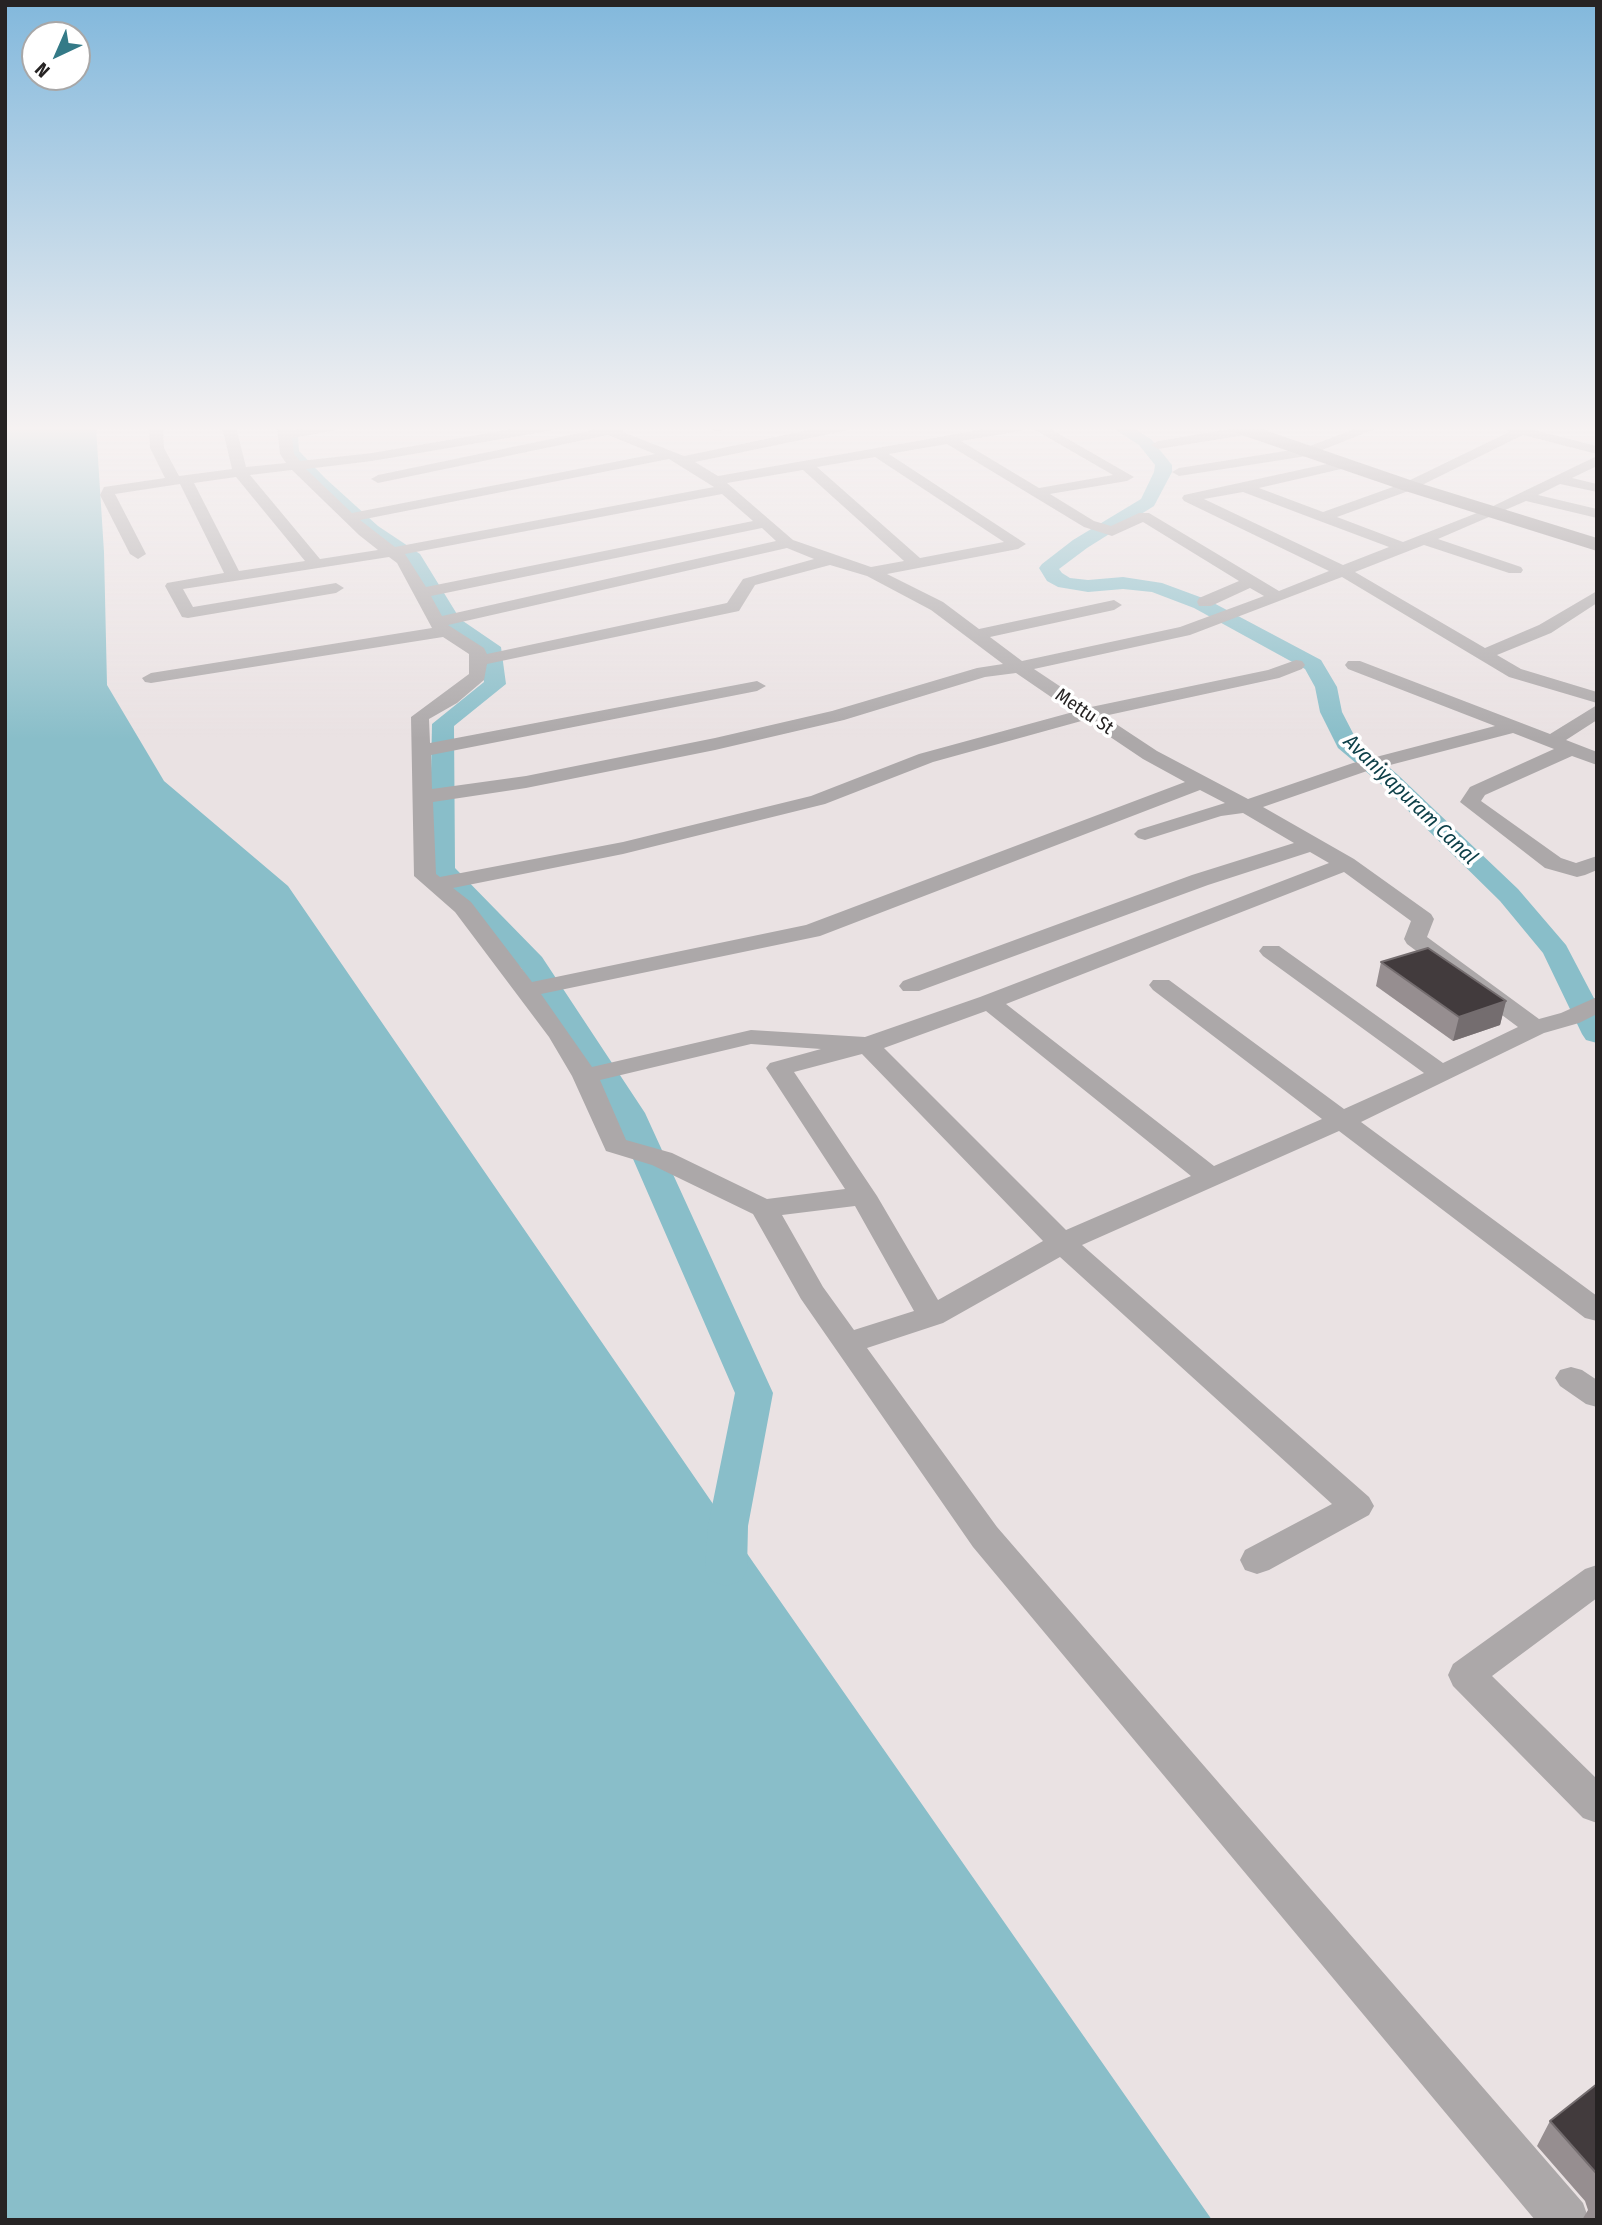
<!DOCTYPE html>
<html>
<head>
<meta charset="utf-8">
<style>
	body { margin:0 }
	#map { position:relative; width:1602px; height:2225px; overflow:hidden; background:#eae2e3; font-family:"Fira Sans Condensed",sans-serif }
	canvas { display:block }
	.frame { position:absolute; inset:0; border:7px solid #262323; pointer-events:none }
	.north { position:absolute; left:21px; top:21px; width:70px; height:70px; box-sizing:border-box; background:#fff; border:2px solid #a8a7a7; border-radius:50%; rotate:224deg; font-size:19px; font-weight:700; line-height:28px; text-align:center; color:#262323 }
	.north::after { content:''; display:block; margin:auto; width:24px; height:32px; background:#347a87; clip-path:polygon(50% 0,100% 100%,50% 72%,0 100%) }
</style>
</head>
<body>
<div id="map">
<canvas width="1602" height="2225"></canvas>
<div class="frame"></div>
<div class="north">N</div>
</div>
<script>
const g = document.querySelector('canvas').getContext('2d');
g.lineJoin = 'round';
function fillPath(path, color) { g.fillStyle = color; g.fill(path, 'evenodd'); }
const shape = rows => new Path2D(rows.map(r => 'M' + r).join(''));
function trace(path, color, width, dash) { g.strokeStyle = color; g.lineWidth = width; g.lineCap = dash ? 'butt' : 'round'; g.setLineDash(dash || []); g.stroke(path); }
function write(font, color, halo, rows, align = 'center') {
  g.font = font + ' "Fira Sans Condensed",sans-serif'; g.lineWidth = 7; g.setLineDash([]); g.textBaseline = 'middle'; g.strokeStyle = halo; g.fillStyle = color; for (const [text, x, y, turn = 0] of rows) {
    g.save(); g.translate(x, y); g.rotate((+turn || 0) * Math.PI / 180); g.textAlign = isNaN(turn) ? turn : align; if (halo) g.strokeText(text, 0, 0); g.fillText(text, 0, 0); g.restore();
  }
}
fillPath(shape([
	[5,427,96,427,104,552,107,685,164,781,288,886,755,1565,1212,2220,5,2220]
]), '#89bec9');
fillPath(shape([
	[1111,427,1131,427,1151,439,1172,465,1172,472,1154,506,1087,548,1059,569,1062,573,1070,578,1088,580,1123,577,1162,583,1208,600,1321,660,1337,687,1342,712,1356,739,1398,775,1518,889,1566,945,1597,1004,1597,1043,1586,1040,1582,1034,1543,953,1500,901,1382,785,1338,748,1320,712,1315,687,1305,669,1194,608,1152,592,1123,589,1088,592,1058,587,1047,581,1039,568,1042,564,1073,540,1141,499,1154,472,1155,465,1139,445,1111,427],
	[290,429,298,434,299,451,325,478,378,526,420,554,460,619,501,647,506,684,454,726,455,868,542,957,645,1113,773,1393,748,1526,747,1569,741,1581,726,1586,711,1581,705,1569,708,1526,735,1393,613,1113,521,968,429,870,432,724,484,682,481,650,445,627,406,562,366,534,313,486,285,456,282,434,290,429]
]), '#89bec9');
fillPath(shape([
	[149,427,163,427,164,448,179,476,232,469,222,427,236,427,246,467,286,463,280,454,277,427,291,427,291,430,339,427,332,431,292,438,294,454,300,461,372,453,524,427,556,427,549,431,372,461,306,469,352,513,655,454,608,435,378,483,371,479,378,475,594,430,592,427,623,427,623,432,684,456,823,427,851,427,844,431,695,462,718,476,996,427,1027,427,1020,431,961,441,1039,488,1113,475,1030,427,1047,427,1134,477,1127,481,1050,494,1094,521,1111,526,1139,513,1149,513,1279,591,1329,571,1184,501,1182,498,1184,495,1345,460,1350,461,1350,467,1259,488,1323,512,1404,483,1509,432,1504,427,1536,427,1534,430,1597,446,1597,454,1523,435,1414,489,1337,517,1403,542,1487,509,1597,456,1597,466,1572,478,1597,484,1597,492,1560,484,1538,495,1597,509,1597,518,1526,501,1438,539,1521,567,1523,570,1521,573,1509,573,1424,545,1355,572,1485,648,1539,625,1597,591,1597,603,1551,633,1497,655,1521,669,1597,692,1597,703,1509,677,1342,577,1190,635,1034,669,1091,707,1268,670,1296,660,1302,661,1305,665,1302,669,1279,678,1104,716,1157,751,1248,799,1353,763,1495,726,1348,669,1345,665,1348,661,1360,661,1550,734,1597,705,1597,720,1566,740,1597,752,1597,765,1572,756,1485,795,1481,801,1561,858,1576,863,1597,856,1597,870,1585,875,1577,877,1545,868,1460,802,1470,787,1554,749,1513,733,1367,771,1263,807,1354,859,1431,914,1434,919,1427,937,1539,1019,1561,1013,1597,997,1597,1014,1579,1023,1544,1033,1361,1122,1597,1296,1597,1321,1585,1318,1339,1131,1082,1245,1369,1497,1374,1506,1369,1515,1269,1570,1257,1574,1245,1570,1240,1560,1245,1550,1332,1504,1060,1257,943,1323,867,1348,997,1527,1583,2203,1589,2220,1535,2220,973,1547,801,1299,753,1214,652,1165,606,1151,572,1076,549,1037,455,912,414,876,411,717,469,674,469,654,443,637,151,683,145,682,142,678,151,673,432,628,397,563,389,557,183,589,193,607,336,583,344,588,336,593,188,618,182,617,165,586,167,583,224,573,180,484,115,494,146,554,138,559,130,554,100,495,104,487,165,478,150,448,149,427],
	[947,444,1084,527,1112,536,1143,522,1239,581,1199,598,1197,602,1199,606,1211,606,1250,588,1264,596,1180,627,1022,661,990,637,1114,610,1122,605,1114,600,979,629,943,602,887,574,1018,549,1026,544,889,454,947,444],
	[875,457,1004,542,920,558,817,467,875,457],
	[669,459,714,487,395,547,360,520,669,459],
	[292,470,359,535,378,550,320,559,250,475,292,470],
	[803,470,904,561,871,567,793,540,727,483,803,470],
	[236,477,305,561,239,571,194,483,236,477],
	[1243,492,1317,520,1389,547,1343,565,1204,499,1243,492],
	[722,494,753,521,426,587,405,554,722,494],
	[762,528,776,541,442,616,431,596,762,528],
	[787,548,814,559,743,579,727,603,487,654,484,648,448,625,787,548],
	[830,565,867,576,931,610,1003,664,977,668,832,711,715,738,526,776,432,789,431,755,757,691,766,686,757,681,430,743,429,719,457,703,484,680,487,664,739,611,755,585,830,565],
	[1016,673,1073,712,919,754,811,796,623,842,440,877,436,874,433,802,526,788,715,750,844,720,985,677,1016,673],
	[1085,720,1143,759,1185,782,806,925,532,982,471,902,453,888,623,854,825,804,933,762,1085,720],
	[1200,790,1225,803,1138,830,1134,834,1138,838,1145,840,1221,816,1243,813,1294,843,1192,875,903,981,899,986,903,991,919,991,1208,885,1310,852,1329,863,980,997,865,1037,751,1030,592,1067,541,994,820,936,1200,790],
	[1344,872,1411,921,1404,939,1407,944,1518,1027,1443,1063,1279,946,1263,946,1259,951,1263,956,1424,1073,1344,1109,1169,980,1153,980,1149,985,1153,990,1322,1119,1214,1166,1006,1004,1344,872],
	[986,1011,1191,1176,1066,1230,884,1048,986,1011],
	[751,1044,821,1049,770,1063,766,1068,845,1189,767,1199,672,1153,626,1140,600,1080,751,1044],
	[862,1054,1043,1241,938,1300,877,1196,794,1072,862,1054],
	[855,1206,914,1311,854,1330,823,1287,782,1215,855,1206],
	[729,427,718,432,711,428,712,427,729,427],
	[1243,427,1261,427,1246,435,1158,449,1151,445,1158,441,1243,427],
	[1360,427,1380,427,1307,456,1179,476,1172,472,1179,468,1304,448,1360,427],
	[1571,1367,1582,1370,1597,1380,1597,1407,1586,1404,1560,1386,1555,1378,1560,1370,1571,1367],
	[1597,1565,1597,1598,1492,1676,1597,1779,1597,1823,1583,1818,1453,1686,1448,1675,1453,1664,1585,1569,1597,1565]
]), '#aca8a9');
fillPath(shape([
	[1228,427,1256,427,1416,482,1597,538,1597,551,1402,490,1230,431,1228,427]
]), '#908b8c');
fillPath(shape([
	[1381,962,1506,1001,1500,1025,1453,1041,1376,986],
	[1597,2084,1597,2220,1582,2220,1588,2210,1585,2201,1537,2146,1550,2121]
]), '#968e90');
fillPath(shape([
	[1506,1001,1500,1025,1453,1041,1459,1017]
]), '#746d6f');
const building = shape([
	[1428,948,1506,1001,1459,1017,1381,962,1428,948],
	[1597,2084,1597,2174,1550,2121,1597,2084]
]);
fillPath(building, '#423b3d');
trace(building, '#746d6f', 2);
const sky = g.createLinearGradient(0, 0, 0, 739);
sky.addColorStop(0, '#82b8dc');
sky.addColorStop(0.58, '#f6f2f2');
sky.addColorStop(1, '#f6f2f200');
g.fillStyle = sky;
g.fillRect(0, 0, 1602, 739);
write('19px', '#262323', '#fff', [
	["Mettu St",1084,712,34]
]);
write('italic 21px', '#0e4049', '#fff', [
	["Avaniyapuram Canal",1410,800,44]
]);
</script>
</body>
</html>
